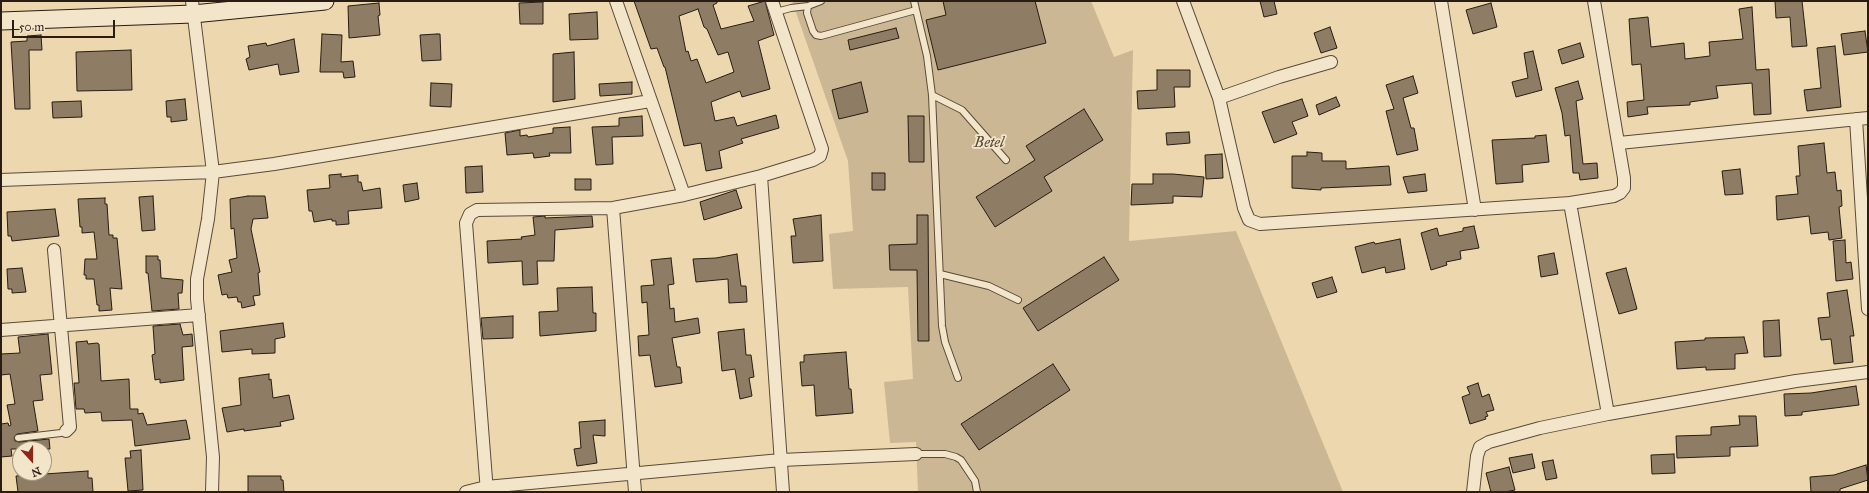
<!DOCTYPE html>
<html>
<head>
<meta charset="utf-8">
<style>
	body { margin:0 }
	#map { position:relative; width:1869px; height:493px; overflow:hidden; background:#ecd7ae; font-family:"IM FELL Great Primer",serif }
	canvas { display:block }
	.frame { position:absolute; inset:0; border:2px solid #281c13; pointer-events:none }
	.north { position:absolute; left:12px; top:441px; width:40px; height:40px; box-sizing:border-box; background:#f3e5ca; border:1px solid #a29581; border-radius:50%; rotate:159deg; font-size:11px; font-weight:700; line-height:16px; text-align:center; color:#281c13 }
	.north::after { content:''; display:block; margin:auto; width:14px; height:18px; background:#8f2418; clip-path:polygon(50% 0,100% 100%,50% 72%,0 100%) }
	.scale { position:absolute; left:12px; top:20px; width:103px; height:18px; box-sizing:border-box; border:2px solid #281c13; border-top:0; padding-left:5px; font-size:12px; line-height:14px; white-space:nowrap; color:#281c13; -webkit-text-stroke:3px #f3e5ca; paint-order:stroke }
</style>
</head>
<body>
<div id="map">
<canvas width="1869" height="493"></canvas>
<div class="frame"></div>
<div class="north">N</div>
<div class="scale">50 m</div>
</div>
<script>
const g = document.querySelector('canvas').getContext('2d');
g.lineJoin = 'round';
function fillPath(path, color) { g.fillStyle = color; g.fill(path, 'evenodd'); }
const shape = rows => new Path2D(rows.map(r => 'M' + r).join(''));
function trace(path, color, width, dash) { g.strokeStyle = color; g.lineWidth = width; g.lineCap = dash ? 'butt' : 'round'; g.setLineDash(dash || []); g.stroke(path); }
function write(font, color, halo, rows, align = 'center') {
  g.font = font + ' "IM FELL Great Primer",serif'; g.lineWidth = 3.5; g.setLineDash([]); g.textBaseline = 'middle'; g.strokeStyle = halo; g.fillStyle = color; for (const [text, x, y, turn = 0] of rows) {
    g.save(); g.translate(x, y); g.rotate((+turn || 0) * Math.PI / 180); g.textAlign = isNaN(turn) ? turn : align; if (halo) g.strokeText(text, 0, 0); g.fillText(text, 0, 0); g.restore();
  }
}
fillPath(shape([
	[792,1,1091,1,1114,57,1133,50,1129,241,1236,231,1343,492,918,492,916,442,890,443,884,382,913,379,908,287,833,289,829,234,853,231,848,161]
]), '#cbb794');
const building = shape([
	[634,1,717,1,717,3,713,5,721,29,754,21,748,6,765,1,774,35,758,41,770,89,742,97,740,91,711,102,715,121,734,117,737,126,776,115,779,128,741,139,743,143,719,151,722,168,706,171,701,143,684,146,665,67,664,67,657,48,651,49,634,1],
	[698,9,704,27,707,29,718,55,728,52,734,72,706,83,697,59,691,61,688,51,686,52,679,16,698,9],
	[943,1,1035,1,1046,43,938,70,926,20,946,15,943,1],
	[1260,1,1274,1,1277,14,1264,17,1260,1],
	[1775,1,1802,1,1807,46,1792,47,1790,17,1776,18,1775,1],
	[543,2,543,24,520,24,519,3,543,2],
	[379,3,380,15,378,16,380,35,349,38,348,6,379,3],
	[1491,3,1497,27,1473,34,1466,10,1491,3],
	[1752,7,1756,70,1769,69,1771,114,1754,115,1752,83,1716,86,1718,98,1690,102,1690,105,1647,107,1648,114,1628,117,1627,102,1644,100,1641,64,1632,65,1629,19,1648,17,1651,47,1684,43,1685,59,1710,56,1709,42,1743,39,1739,9,1752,7],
	[597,12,598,39,570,40,569,14,597,12],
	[1330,27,1337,48,1321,53,1314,33,1330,27],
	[896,28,899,38,850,50,848,40,896,28],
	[1865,31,1868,52,1844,55,1841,34,1865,31],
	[322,34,342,35,341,62,353,61,355,77,344,78,343,72,320,72,322,34],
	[437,34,440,34,441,60,422,61,420,35,437,34],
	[41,35,42,50,29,50,30,109,15,109,11,42,27,41,27,36,41,35],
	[294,39,299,72,280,75,278,64,249,70,246,59,250,57,248,46,266,43,267,46,294,39],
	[1580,43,1584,57,1562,64,1558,50,1580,43],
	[1835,46,1841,107,1807,111,1804,90,1821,88,1817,48,1835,46],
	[131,50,132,90,77,91,76,52,131,50],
	[1533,51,1542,90,1516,97,1512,82,1528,78,1524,53,1533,51],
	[574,52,575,99,553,102,553,54,574,52],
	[1157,70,1190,70,1190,87,1174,87,1175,107,1138,109,1137,91,1157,90,1157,70],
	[1413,76,1418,93,1403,98,1411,128,1414,128,1418,150,1397,155,1386,111,1394,109,1386,85,1413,76],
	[1578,81,1583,99,1576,101,1583,164,1597,163,1598,178,1580,180,1579,173,1573,173,1570,135,1565,136,1562,113,1555,88,1578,81],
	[632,82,632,94,600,96,599,84,632,82],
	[861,82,868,112,839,119,832,90,861,82],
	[431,83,452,84,451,107,430,106,431,83],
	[1336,97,1340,106,1319,115,1316,105,1336,97],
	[185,99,187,120,171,122,171,117,167,117,166,101,185,99],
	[1302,99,1308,116,1292,122,1297,134,1274,143,1262,112,1302,99],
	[81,101,82,117,53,118,52,102,81,101],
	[1084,109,1103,140,1044,177,1052,191,995,227,976,197,1035,160,1026,146,1084,109],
	[642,116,643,136,612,137,613,164,596,165,592,127,619,126,619,118,642,116],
	[908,116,924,116,924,162,909,162,908,116],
	[570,127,571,153,549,153,550,156,534,158,533,153,507,155,505,133,520,130,520,136,527,135,528,137,553,133,553,128,570,127],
	[1189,132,1190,143,1167,145,1166,133,1189,132],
	[1546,135,1549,162,1522,165,1523,182,1496,184,1492,140,1535,138,1535,136,1546,135],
	[1824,143,1827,173,1835,172,1837,191,1841,190,1842,206,1839,207,1842,238,1829,240,1828,232,1811,234,1809,216,1777,220,1776,196,1798,194,1796,176,1800,176,1798,146,1824,143],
	[1307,152,1322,153,1322,161,1346,161,1346,169,1389,166,1391,185,1321,188,1321,190,1292,188,1292,156,1307,156,1307,152],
	[1222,154,1223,178,1206,179,1205,155,1222,154],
	[482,166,483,192,466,193,465,167,482,166],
	[1740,169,1743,194,1725,195,1722,171,1740,169],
	[872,173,885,173,885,190,872,190,872,173],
	[341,174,341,177,358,175,358,182,361,182,363,191,380,188,382,208,348,211,349,224,336,225,336,221,332,221,332,219,314,222,312,211,309,211,307,190,330,188,329,175,341,174],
	[1153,174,1173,174,1204,177,1202,197,1173,196,1173,203,1131,205,1132,184,1153,184,1153,174],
	[1425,174,1427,191,1408,193,1403,177,1425,174],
	[575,179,591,179,591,190,575,190,575,179],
	[417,183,419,199,405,202,403,185,417,183],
	[736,190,742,208,704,220,700,202,736,190],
	[153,196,155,230,142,231,139,197,153,196],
	[248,196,265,196,268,218,253,219,251,229,260,272,258,273,260,295,253,296,255,305,242,308,241,302,238,302,237,297,228,298,227,294,222,295,218,275,232,272,229,260,237,258,234,228,231,229,230,199,248,196],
	[105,198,105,204,107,204,109,235,113,235,113,238,117,238,122,289,110,288,112,310,99,311,99,305,97,305,94,279,86,279,86,275,84,275,85,259,97,259,94,232,82,233,82,227,80,227,78,199,105,198],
	[55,209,59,236,12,241,11,236,8,236,7,212,55,209],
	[821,215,823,261,793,263,791,236,796,236,793,219,821,215],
	[917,215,928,215,929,341,918,341,917,270,890,270,889,245,917,244,917,215],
	[545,216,545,218,592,216,593,227,555,230,554,261,537,261,538,284,523,285,522,261,488,263,487,241,522,239,521,237,535,235,533,217,545,216],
	[1474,226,1479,248,1460,251,1461,259,1446,262,1447,265,1431,270,1421,233,1437,228,1439,236,1463,231,1463,228,1474,226],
	[1400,239,1405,269,1386,273,1385,267,1362,273,1355,247,1374,242,1375,244,1400,239],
	[1845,240,1846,263,1851,262,1853,279,1836,281,1833,241,1845,240],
	[1554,253,1558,274,1541,277,1538,256,1554,253],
	[737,254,741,286,746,286,747,302,729,303,728,279,696,282,693,259,716,258,737,254],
	[146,256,158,256,158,260,160,260,161,278,183,280,182,293,178,293,179,309,152,311,148,273,146,273,146,256],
	[1104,257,1119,280,1038,331,1023,308,1104,257],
	[671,258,674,284,668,285,670,309,674,308,675,322,698,318,700,333,672,338,677,367,680,367,682,383,655,387,650,355,639,356,638,336,649,335,647,302,642,303,641,286,654,285,651,260,671,258],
	[22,268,26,292,12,293,12,289,8,289,7,269,22,268],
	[1626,268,1637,309,1619,314,1606,273,1626,268],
	[1332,277,1337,292,1317,298,1312,283,1332,277],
	[592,287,593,313,596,313,596,331,540,336,539,312,558,311,557,288,592,287],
	[1847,290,1854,336,1850,336,1853,362,1834,364,1831,339,1821,340,1818,318,1830,317,1827,293,1847,290],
	[513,316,513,338,483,339,481,318,513,316],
	[1779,320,1781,356,1764,357,1763,321,1779,320],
	[283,323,285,337,275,339,275,353,252,354,252,349,222,352,220,331,283,323],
	[180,324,183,335,192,334,193,346,182,347,184,380,160,383,160,379,155,380,152,355,155,354,153,326,180,324],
	[744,329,746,355,751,355,754,377,749,378,752,396,740,399,735,369,722,371,718,332,744,329],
	[48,334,52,374,40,375,43,400,33,401,38,431,17,434,14,438,15,441,19,442,49,439,50,449,11,449,12,456,1,457,1,424,8,423,9,426,11,425,7,405,15,404,10,374,1,375,1,354,20,353,18,337,48,334],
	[1744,337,1748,353,1735,354,1735,369,1706,370,1706,367,1677,369,1675,342,1705,340,1705,338,1744,337],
	[87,341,88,344,97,343,99,344,101,381,129,379,130,409,138,409,138,414,143,413,147,425,186,420,190,439,135,446,132,420,102,421,101,412,85,413,84,409,76,409,74,383,79,383,76,342,87,341],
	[846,352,849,389,851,389,853,413,816,416,814,385,802,386,800,362,804,362,804,355,846,352],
	[1053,364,1070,390,979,450,961,424,1053,364],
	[269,374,269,380,271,379,273,398,289,395,294,419,280,422,281,426,244,431,244,429,227,432,222,408,241,405,239,378,269,374],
	[1478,383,1482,397,1489,394,1494,410,1486,412,1488,416,1485,417,1486,419,1470,424,1462,397,1470,394,1467,387,1478,383],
	[1856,386,1859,405,1802,412,1802,415,1785,416,1784,394,1811,393,1856,386],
	[1739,416,1756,416,1758,446,1730,447,1730,456,1677,458,1676,436,1711,435,1711,427,1740,425,1739,416],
	[605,420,605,436,593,435,597,463,577,466,574,449,581,448,579,422,605,420],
	[141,450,143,490,128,491,125,458,131,458,130,451,141,450],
	[1532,454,1535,468,1513,473,1509,458,1532,454],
	[1674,454,1675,473,1652,474,1651,455,1674,454],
	[1553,460,1557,478,1546,480,1542,462,1553,460],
	[1866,465,1868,480,1840,489,1840,492,1811,492,1810,477,1834,475,1866,465],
	[1509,467,1515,490,1505,492,1491,492,1486,473,1509,467],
	[88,471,88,478,92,478,93,492,18,492,16,476,88,471],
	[248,476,281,476,281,480,283,480,284,492,248,492,248,476]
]);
fillPath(building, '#8e7d64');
trace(building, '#281c13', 1);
const lane = shape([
	[821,1,808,6,807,13,813,31,816,35,821,36,916,10],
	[914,1,927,56,932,95,942,326,945,342,958,378],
	[776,12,791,8,808,6],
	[932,95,962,110,1006,160],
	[940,274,989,286,1018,300],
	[18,438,61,433,66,431],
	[916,454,945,454,956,457,961,460,975,481,977,492]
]);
const street = shape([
	[192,1,213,172,208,219,197,279,197,299,213,457,212,492],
	[616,1,684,195],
	[1183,1,1219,98,1244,208,1249,220,1260,224,1570,203,1614,196,1620,193,1624,188,1624,178,1594,1],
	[1441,1,1475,210],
	[1219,98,1279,77,1331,62],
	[1856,119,1868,309],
	[1619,143,1868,118],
	[761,176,783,492],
	[1,180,213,172,274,164,650,101],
	[1570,203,1608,414],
	[613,208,635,492],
	[54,250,70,427,66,431],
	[1,330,199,315],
	[466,492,486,487,781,460,916,454],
	[487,492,466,223,470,214,477,210,613,208,684,195,761,176,813,160,820,156,822,149,772,1],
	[1473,492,1477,456,1480,447,1489,442,1540,428,1608,414,1796,381,1868,372]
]);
const secondary = shape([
	[1,21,193,14,325,1]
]);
trace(lane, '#594b3a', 8);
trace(street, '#594b3a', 14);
trace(secondary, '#281c13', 19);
trace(lane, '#f3e5ca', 6);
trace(street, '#f3e5ca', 12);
trace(secondary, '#f3e5ca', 17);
write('italic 15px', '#594a3a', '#f3e5ca', [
	["Betel",989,143]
]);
</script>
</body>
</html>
